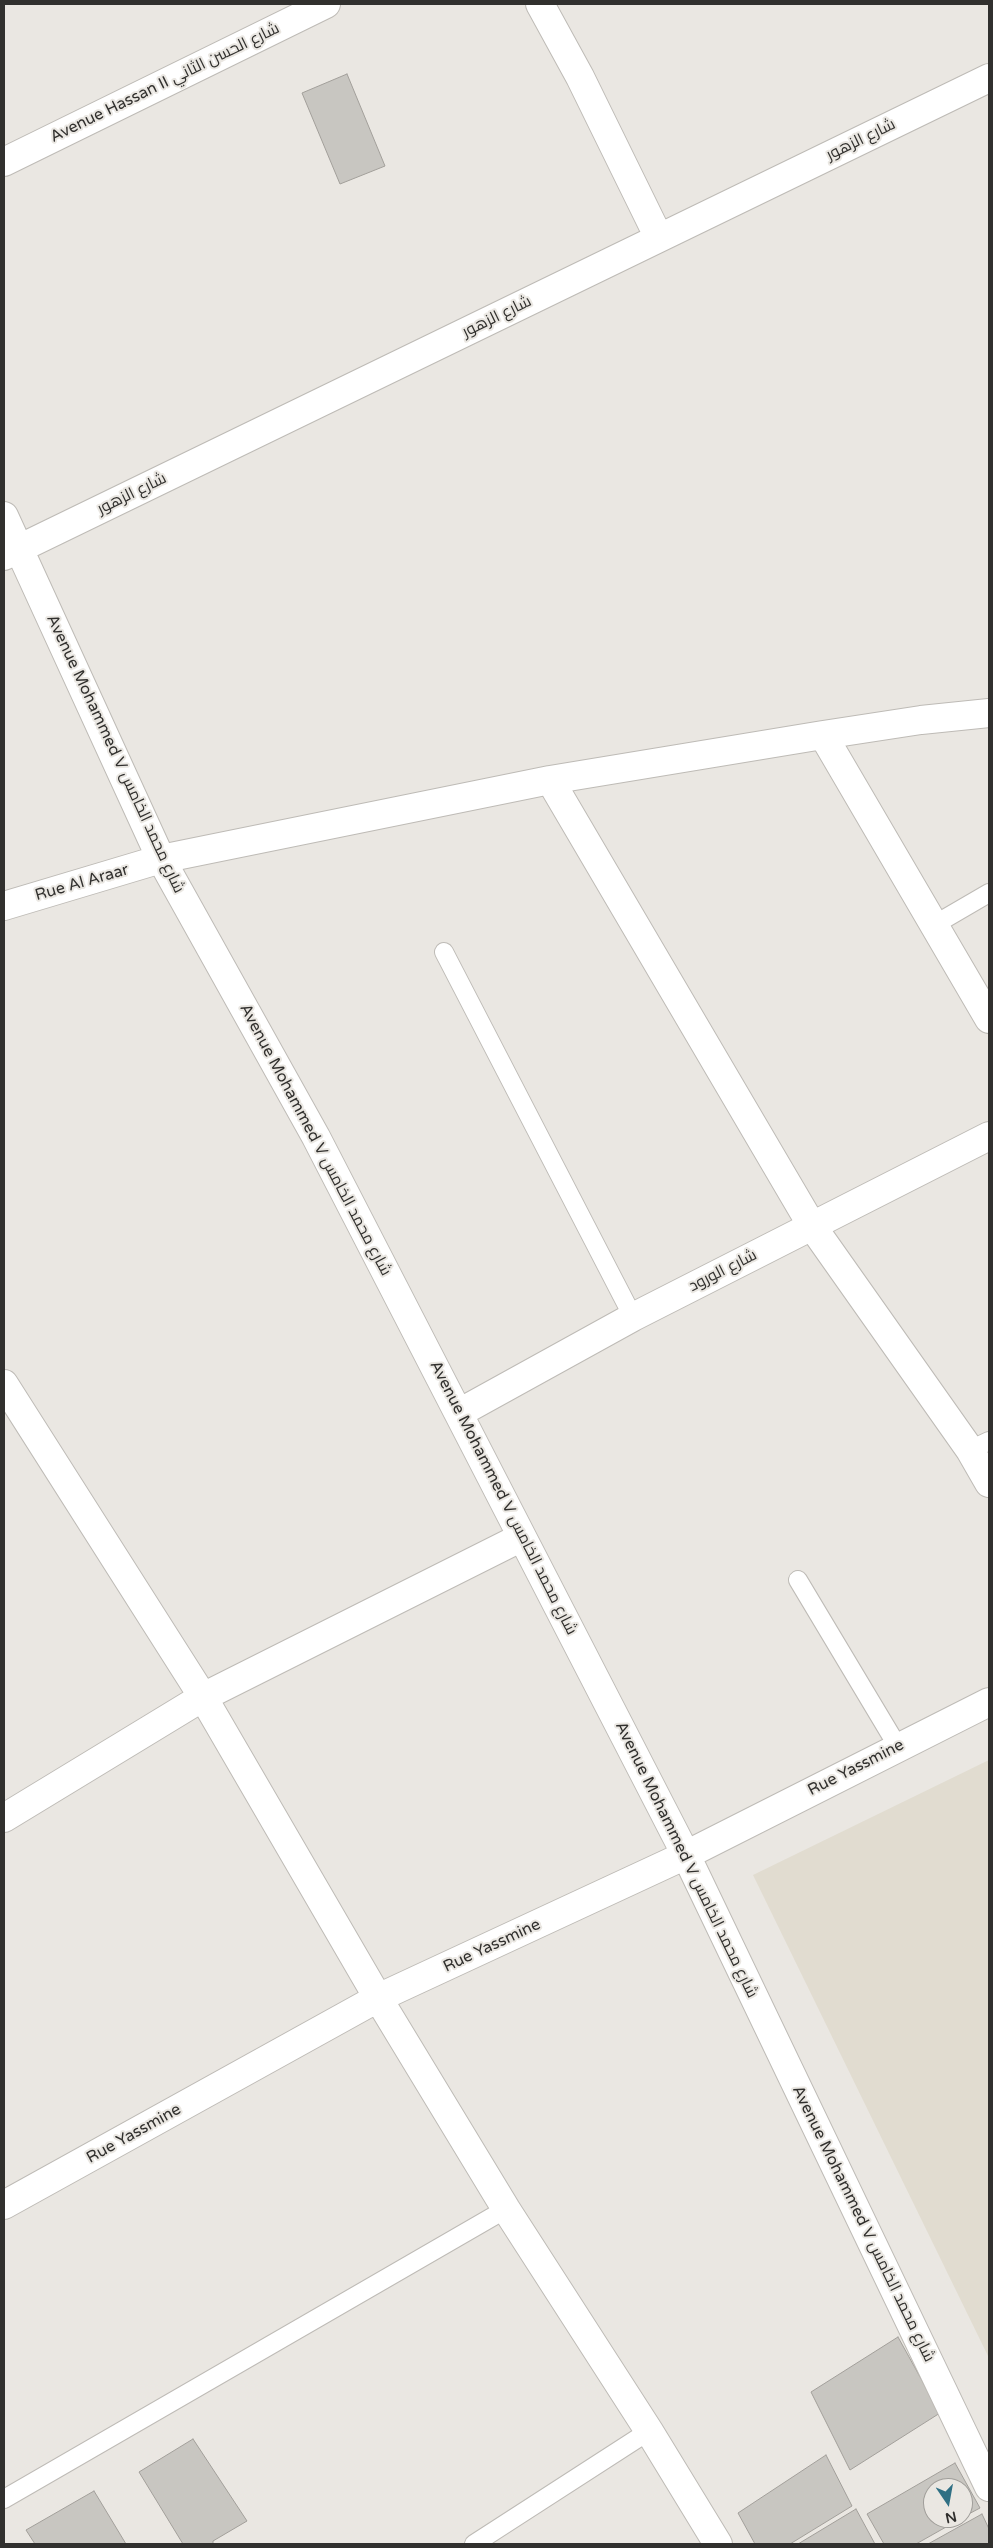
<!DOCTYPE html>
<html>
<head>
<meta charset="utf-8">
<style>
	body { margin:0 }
	#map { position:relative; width:993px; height:2548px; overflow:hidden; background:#eae7e2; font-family:"Varela Round",sans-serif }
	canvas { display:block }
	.frame { position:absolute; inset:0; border:5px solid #31302e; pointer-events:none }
	.north { position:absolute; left:923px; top:2478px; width:50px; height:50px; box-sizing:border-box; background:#eae7e2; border:1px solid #a09e9a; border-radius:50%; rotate:168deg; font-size:14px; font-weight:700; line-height:20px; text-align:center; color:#31302e }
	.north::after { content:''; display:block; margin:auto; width:18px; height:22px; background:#307084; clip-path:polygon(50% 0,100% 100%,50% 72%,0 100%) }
</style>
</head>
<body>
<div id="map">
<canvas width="993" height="2548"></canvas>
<div class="frame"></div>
<div class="north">N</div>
</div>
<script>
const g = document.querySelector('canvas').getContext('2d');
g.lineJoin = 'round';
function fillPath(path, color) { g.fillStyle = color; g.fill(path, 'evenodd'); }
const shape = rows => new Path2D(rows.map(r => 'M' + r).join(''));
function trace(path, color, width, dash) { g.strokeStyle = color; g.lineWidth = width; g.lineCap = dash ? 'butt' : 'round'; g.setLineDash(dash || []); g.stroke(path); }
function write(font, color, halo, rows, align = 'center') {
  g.font = font + ' "Varela Round",Cairo,sans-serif'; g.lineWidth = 4; g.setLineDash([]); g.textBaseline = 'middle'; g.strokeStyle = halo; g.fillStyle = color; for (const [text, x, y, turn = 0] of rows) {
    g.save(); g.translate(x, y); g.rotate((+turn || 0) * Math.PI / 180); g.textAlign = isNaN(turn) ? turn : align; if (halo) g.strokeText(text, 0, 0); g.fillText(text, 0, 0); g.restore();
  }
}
fillPath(shape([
	[989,1760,989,2358,753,1875]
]), '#e1dcd0');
const building = shape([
	[347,74,385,166,340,184,302,93,347,74],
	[898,2337,940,2413,850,2470,811,2392,898,2337],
	[193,2439,247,2521,213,2541,213,2544,183,2544,139,2472,193,2439],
	[826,2455,852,2506,790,2544,755,2544,738,2513,826,2455],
	[955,2463,980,2508,963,2517,963,2488,933,2488,933,2518,962,2518,916,2544,884,2544,867,2514,955,2463],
	[94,2491,126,2544,35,2544,26,2530,94,2491],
	[856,2509,875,2544,798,2544,856,2509],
	[982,2514,989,2529,989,2544,928,2544,982,2514]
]);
fillPath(building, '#c8c6c1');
trace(building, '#a29f9a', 1);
const lane = shape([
	[934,925,989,893],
	[444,952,633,1317],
	[970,1450,989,1441],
	[798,1580,898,1747],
	[4,2499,506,2209],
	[474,2544,649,2431]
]);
const street = shape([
	[540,4,580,77,659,238],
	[4,516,161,859,316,1137,686,1855,989,2487],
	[4,556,989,78],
	[823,735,921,720,989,713],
	[550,780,812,1226,970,1450,989,1483],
	[4,906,161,859,550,780,823,735,989,1019],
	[4,1384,203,1697,378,1998,506,2209,649,2431,718,2544],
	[459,1413,633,1317,989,1136],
	[4,1818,203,1697,522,1537],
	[4,2205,378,1998,686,1855,989,1702]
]);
const primary = shape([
	[4,162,326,4]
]);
trace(lane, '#bebbb6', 20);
trace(street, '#bebbb6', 30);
trace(primary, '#bebbb6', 30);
trace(lane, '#fff', 18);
trace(street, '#fff', 28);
trace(primary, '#fff', 28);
write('16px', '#31302e', '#eae7e2', [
	["Avenue Hassan II شارع الحسن الثاني",165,83,-26],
	["شارع الزهور",861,140,-26],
	["شارع الزهور",497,317,-26],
	["شارع الزهور",132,494,-26],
	["Avenue Mohammed V شارع محمد الخامس",115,754,65],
	["Rue Al Araar",82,883,-16],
	["Avenue Mohammed V شارع محمد الخامس",315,1140,62],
	["شارع الورود",723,1271,-27],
	["Avenue Mohammed V شارع محمد الخامس",503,1498,63],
	["Rue Yassmine",856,1768,-27],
	["Avenue Mohammed V شارع محمد الخامس",686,1860,64],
	["Rue Yassmine",492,1946,-25],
	["Rue Yassmine",134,2134,-29],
	["Avenue Mohammed V شارع محمد الخامس",863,2224,64]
]);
</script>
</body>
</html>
